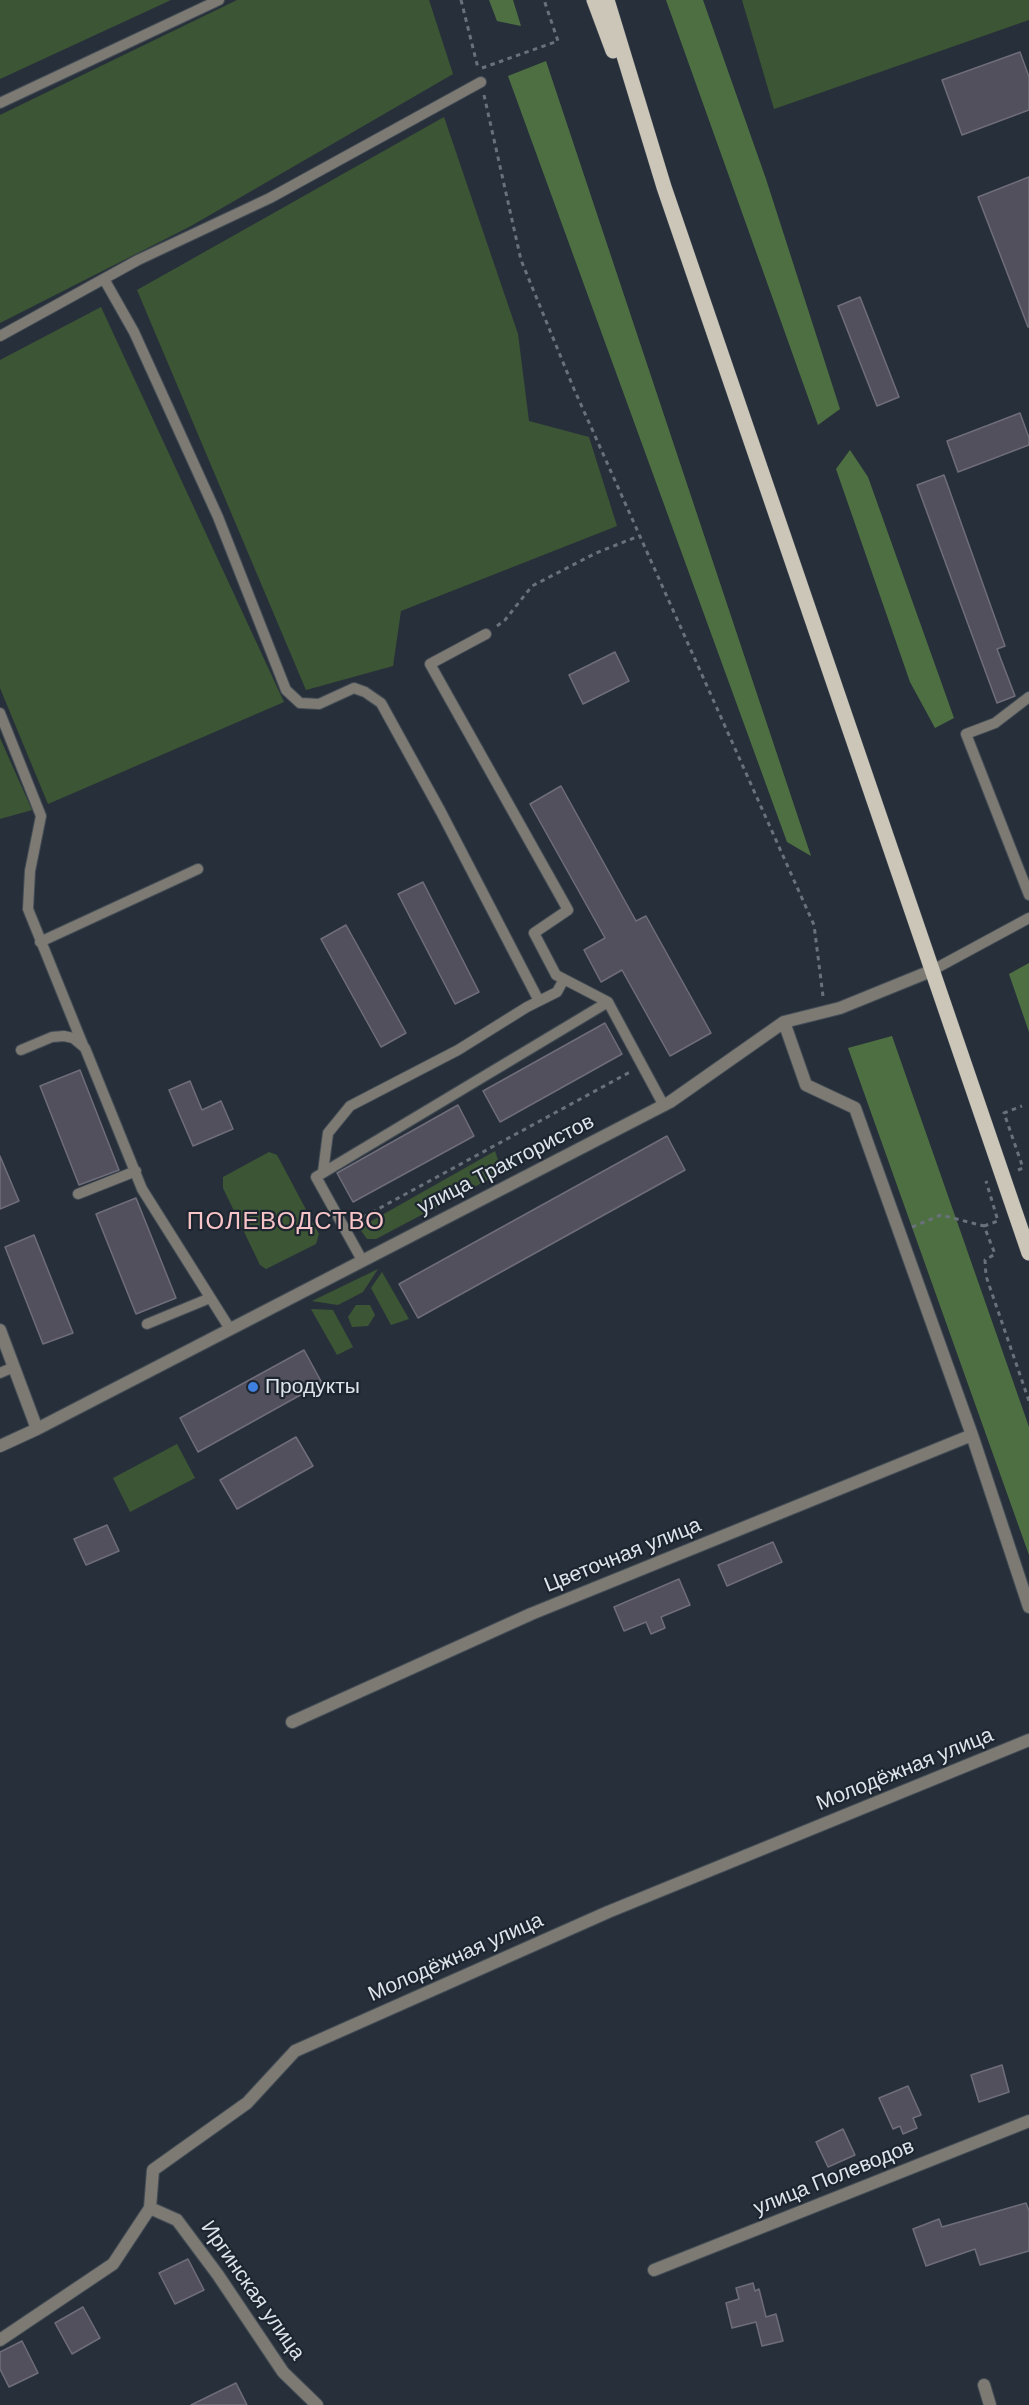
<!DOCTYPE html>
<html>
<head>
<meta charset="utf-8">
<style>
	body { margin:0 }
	canvas { display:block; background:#27303a }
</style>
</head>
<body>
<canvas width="1029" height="2405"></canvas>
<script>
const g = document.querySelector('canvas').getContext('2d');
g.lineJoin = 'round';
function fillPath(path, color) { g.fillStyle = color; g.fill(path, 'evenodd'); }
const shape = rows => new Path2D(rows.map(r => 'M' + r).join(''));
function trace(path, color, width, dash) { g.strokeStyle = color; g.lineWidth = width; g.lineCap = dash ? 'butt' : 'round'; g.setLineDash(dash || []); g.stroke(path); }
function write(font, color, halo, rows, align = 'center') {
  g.font = font + ' "DM Sans",sans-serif'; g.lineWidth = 4.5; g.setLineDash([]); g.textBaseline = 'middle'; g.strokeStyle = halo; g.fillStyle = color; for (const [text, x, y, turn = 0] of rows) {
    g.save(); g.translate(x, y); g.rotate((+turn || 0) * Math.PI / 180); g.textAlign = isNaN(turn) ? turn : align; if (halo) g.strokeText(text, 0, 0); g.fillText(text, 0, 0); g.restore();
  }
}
fillPath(shape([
	[0,0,171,0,0,79],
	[237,0,429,0,453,74,191,226,0,323,0,115],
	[742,0,1029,0,1029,20,774,109],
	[444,117,518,334,529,421,589,437,617,526,401,611,393,666,306,690,137,290],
	[101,307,284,702,48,804,0,688,0,360],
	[0,738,32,810,0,819],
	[495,1151,500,1166,495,1176,376,1239,367,1239,359,1228],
	[269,1152,277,1155,319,1234,316,1244,266,1269,260,1265,223,1188,223,1177],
	[378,1269,363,1292,338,1305,312,1301],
	[382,1272,409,1319,391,1325,371,1288],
	[356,1305,370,1305,375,1315,368,1326,352,1327,348,1317],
	[311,1309,333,1310,353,1347,337,1355],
	[177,1444,195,1478,130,1512,113,1478]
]), '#3c5534');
fillPath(shape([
	[489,0,513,0,521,26,497,21],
	[666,0,703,0,766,179,840,409,818,425],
	[546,61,811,856,787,842,508,76],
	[850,450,868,477,954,718,935,728,910,682,836,469],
	[1029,963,1029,1032,1009,974],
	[892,1036,1029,1427,1029,1555,848,1048]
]), '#4d6f42');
const building = shape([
	[1020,52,1029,77,1029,110,962,135,942,80,1020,52],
	[1029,177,1029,327,1028,327,978,197,1029,177],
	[860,297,899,397,877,406,838,306,860,297],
	[1020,413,1029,438,1029,445,958,472,947,441,1020,413],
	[944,475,1005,646,997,649,1015,696,997,703,917,485,944,475],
	[615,652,629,681,583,704,569,675,615,652],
	[561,786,636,921,646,916,711,1033,670,1056,622,970,601,982,584,950,605,938,530,804,561,786],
	[423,882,479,992,455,1004,398,894,423,882],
	[346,925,406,1033,381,1047,321,939,346,925],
	[605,1023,622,1054,500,1122,483,1091,605,1023],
	[80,1070,119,1170,79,1185,40,1086,80,1070],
	[190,1081,202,1110,221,1101,233,1129,193,1146,169,1090,190,1081],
	[458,1105,474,1136,353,1202,337,1173,458,1105],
	[667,1136,685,1170,418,1318,399,1284,667,1136],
	[0,1156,19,1201,0,1209,0,1156],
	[136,1198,176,1298,136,1314,96,1214,136,1198],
	[34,1235,73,1333,43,1344,5,1247,34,1235],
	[304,1350,322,1383,198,1452,180,1418,304,1350],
	[296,1437,313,1466,237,1509,220,1480,296,1437],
	[107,1525,119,1551,86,1565,74,1539,107,1525],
	[773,1542,782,1562,727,1586,718,1565,773,1542],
	[679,1579,690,1605,661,1617,665,1628,651,1634,646,1622,624,1631,614,1607,679,1579],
	[1002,2065,1009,2092,979,2102,971,2075,1002,2065],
	[908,2086,921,2115,913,2118,917,2128,903,2134,900,2126,893,2129,879,2098,908,2086],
	[843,2129,855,2155,828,2167,816,2142,843,2129],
	[1026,2203,1029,2211,1029,2251,980,2265,975,2249,926,2266,913,2229,939,2219,942,2227,1026,2203],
	[188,2259,204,2290,175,2304,159,2273,188,2259],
	[753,2283,755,2291,759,2289,766,2317,776,2314,783,2341,762,2346,756,2322,732,2328,726,2303,739,2299,736,2288,753,2283],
	[83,2307,100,2338,72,2354,55,2323,83,2307],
	[22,2341,38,2373,9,2387,0,2369,0,2352,22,2341],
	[236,2383,247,2405,191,2405,236,2383]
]);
fillPath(building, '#52505d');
trace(building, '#706d7b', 1.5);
const lane = shape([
	[0,103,219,0],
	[104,279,134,332,218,517,286,690,300,703,319,704,354,688,365,692,381,703,441,812,539,1001],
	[0,336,138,260,270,198,481,82],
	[486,634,430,664,568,910,534,933,556,975,608,1002],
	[1029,697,995,723,966,734,1029,895],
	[0,713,41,816,30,871,28,909,83,1045],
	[40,942,198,869],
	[931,971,1029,918],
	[21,1050,52,1037,64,1036,73,1038,85,1048,142,1189,230,1329],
	[323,1172,328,1133,350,1106,458,1050,527,1007,557,992,564,979],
	[78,1194,136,1171],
	[362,1260,316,1177,608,1002,664,1106],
	[147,1324,210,1298],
	[0,1373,14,1367]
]);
const street = shape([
	[784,1022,806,1085,855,1108,972,1435,1029,1607],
	[0,1330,37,1429],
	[0,1446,37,1429,670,1102,784,1022,840,1008,931,971],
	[292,1722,531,1614,972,1435],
	[150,2208,177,2220,218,2275,283,2372,317,2405],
	[654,2270,1029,2121],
	[0,2340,113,2264,150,2208,153,2170,247,2103,295,2051,608,1912,1029,1740],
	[984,2385,990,2405]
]);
const primary = shape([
	[594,0,613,51],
	[607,0,664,187,1029,1253]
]);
trace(lane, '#444d56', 12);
trace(street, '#444d56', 14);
trace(primary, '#444d56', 16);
trace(shape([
	[461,0,478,68],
	[482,68,558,41,544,0],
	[484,95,521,260,574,389,814,925,823,996],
	[497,626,505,620,532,586,596,553,639,536],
	[1018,1170,1023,1168,1004,1113,1022,1106],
	[356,1221,630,1072],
	[984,1226,998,1221,986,1181],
	[912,1227,941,1215,984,1226,995,1254,985,1260,986,1276,1029,1401]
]), '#69717a', 3, [4.5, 4.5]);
trace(lane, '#7d7a74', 10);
trace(street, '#7d7a74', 12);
trace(primary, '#ccc6b9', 15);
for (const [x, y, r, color] of [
	[253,1387,6,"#3f7fe0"]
]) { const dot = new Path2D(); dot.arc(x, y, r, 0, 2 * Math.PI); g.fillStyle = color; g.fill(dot); trace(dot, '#1d2630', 2); }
write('21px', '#dee4ea', '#1d2630', [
	["улица Трактористов",506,1165,-27],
	["Цветочная улица",623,1556,-22],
	["Молодёжная улица",905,1770,-22],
	["Молодёжная улица",456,1958,-24],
	["улица Полеводов",834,2178,-22],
	["Иргинская улица",252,2291,55]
]);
write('21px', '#dee4ea', '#1d2630', [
	["Продукты",265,1387]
], 'left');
g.letterSpacing = '1.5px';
write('24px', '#f9c4c7', '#1d2630', [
	["ПОЛЕВОДСТВО",286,1223]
]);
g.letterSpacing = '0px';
</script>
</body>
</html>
